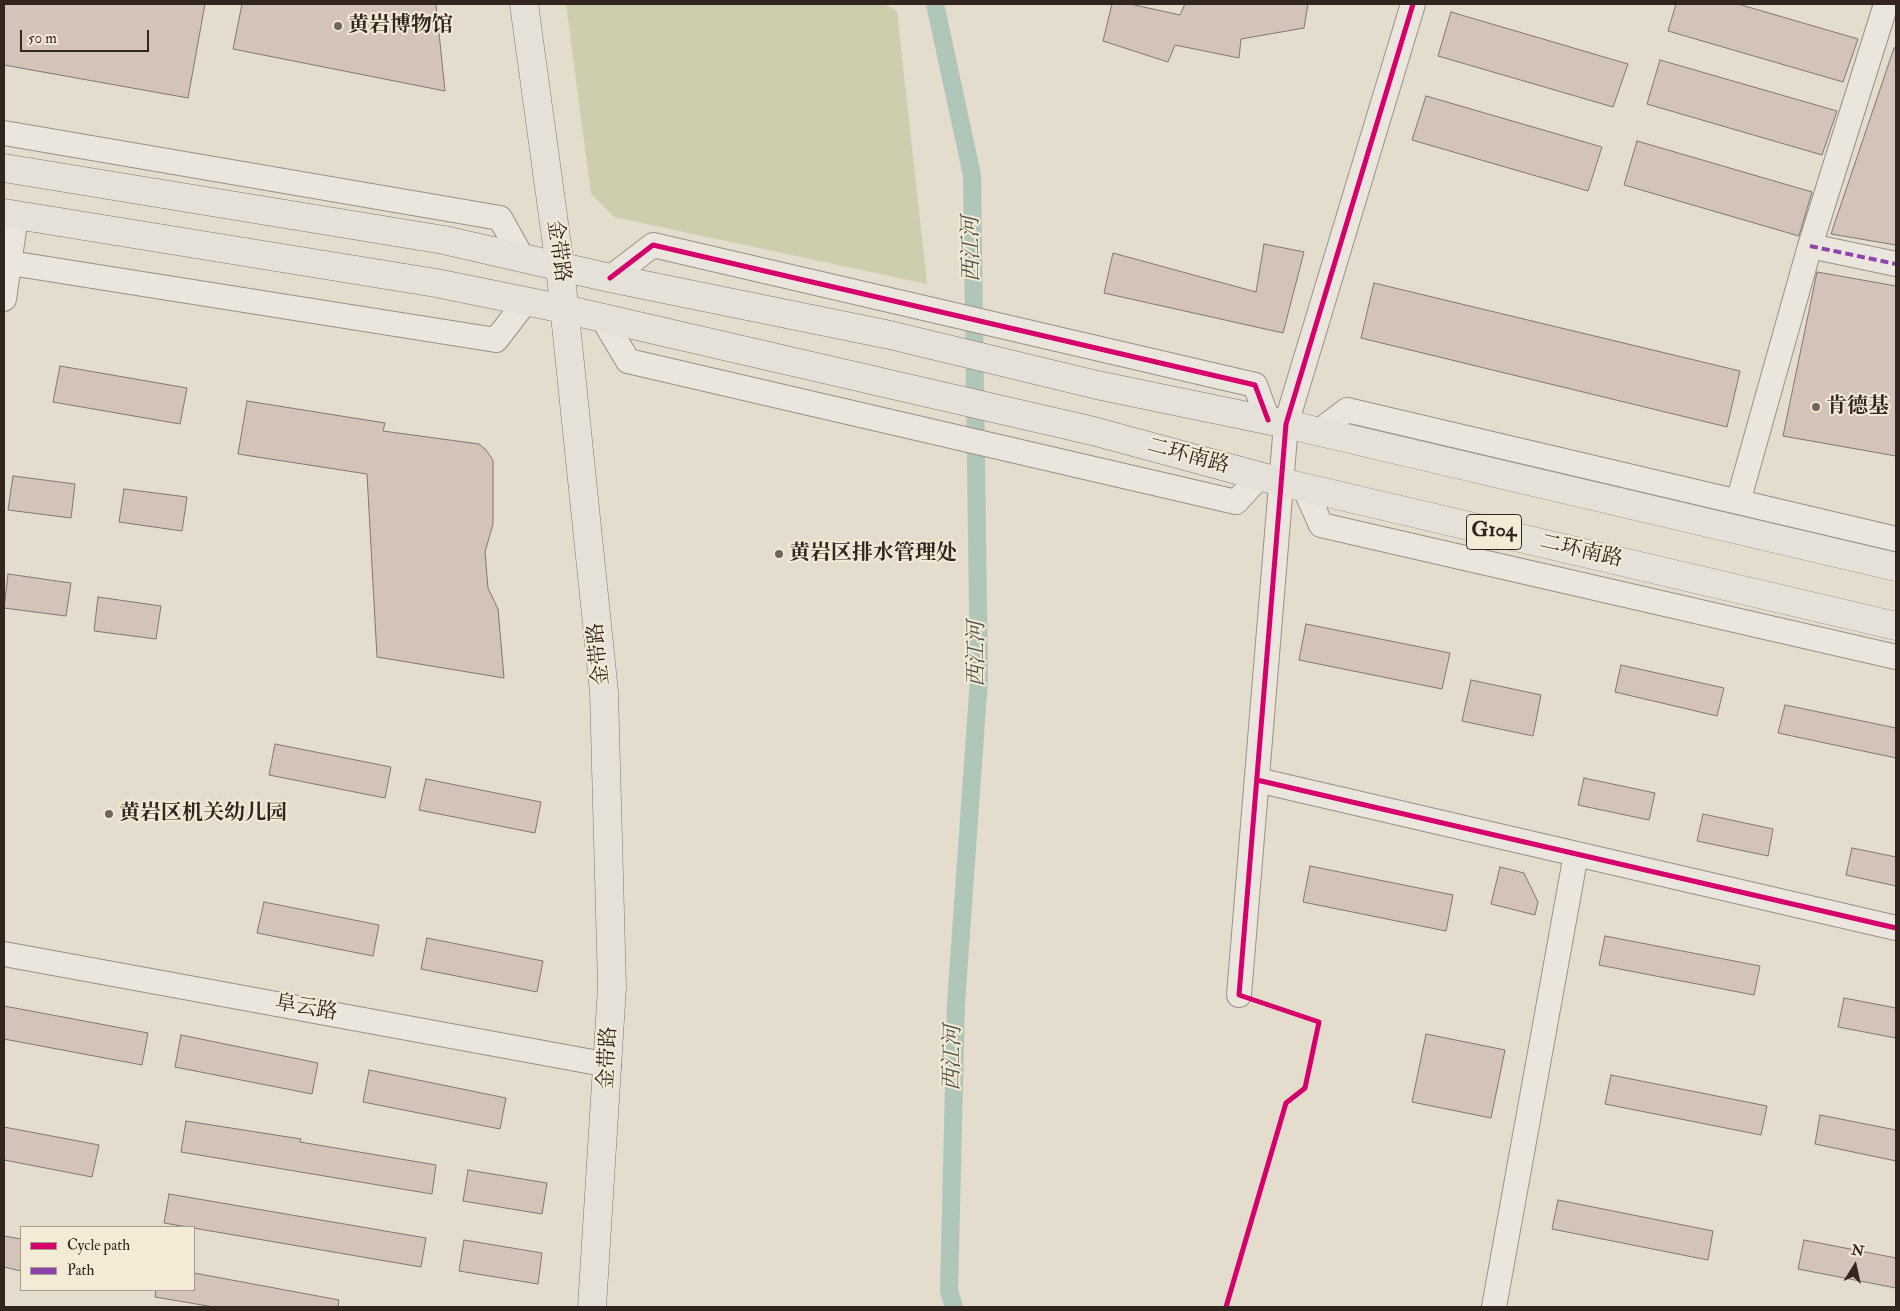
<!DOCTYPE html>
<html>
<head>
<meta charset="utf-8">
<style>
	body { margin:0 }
	#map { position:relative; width:1900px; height:1311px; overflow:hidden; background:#e4dccc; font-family:"IM FELL Double Pica",serif }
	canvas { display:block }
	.frame { position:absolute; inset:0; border:5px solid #32251f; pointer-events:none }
	.legend { position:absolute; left:20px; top:1226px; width:175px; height:65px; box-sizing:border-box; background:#f4ebd7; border:1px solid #a69c8d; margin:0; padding:6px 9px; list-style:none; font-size:15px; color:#32251f }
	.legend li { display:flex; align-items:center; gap:10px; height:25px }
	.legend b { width:25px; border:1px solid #a69c8d }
	.north { position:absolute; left:1830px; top:1241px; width:50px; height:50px; -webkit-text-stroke:4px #f4ebd7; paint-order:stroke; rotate:10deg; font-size:14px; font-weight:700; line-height:20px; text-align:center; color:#32251f }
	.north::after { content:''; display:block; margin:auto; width:18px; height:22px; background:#32251f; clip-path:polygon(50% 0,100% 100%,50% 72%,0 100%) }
	.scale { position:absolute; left:20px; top:30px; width:129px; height:22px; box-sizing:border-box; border:2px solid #32251f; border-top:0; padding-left:6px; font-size:15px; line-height:18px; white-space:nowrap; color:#32251f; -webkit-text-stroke:4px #f4ebd7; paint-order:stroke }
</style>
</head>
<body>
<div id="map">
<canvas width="1900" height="1311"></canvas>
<div class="frame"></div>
<ul class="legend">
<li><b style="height:6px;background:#d6006c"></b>Cycle path</li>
<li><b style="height:6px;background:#8e44ad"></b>Path</li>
</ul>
<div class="north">N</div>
<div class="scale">50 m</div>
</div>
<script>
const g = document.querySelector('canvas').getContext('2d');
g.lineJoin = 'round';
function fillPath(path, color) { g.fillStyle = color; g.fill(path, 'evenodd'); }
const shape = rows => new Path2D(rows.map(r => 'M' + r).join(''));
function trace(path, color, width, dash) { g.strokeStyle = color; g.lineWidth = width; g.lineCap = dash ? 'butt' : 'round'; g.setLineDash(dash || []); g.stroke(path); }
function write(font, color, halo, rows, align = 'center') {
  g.font = font + ' "IM FELL Double Pica","Noto Serif SC",serif'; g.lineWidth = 4; g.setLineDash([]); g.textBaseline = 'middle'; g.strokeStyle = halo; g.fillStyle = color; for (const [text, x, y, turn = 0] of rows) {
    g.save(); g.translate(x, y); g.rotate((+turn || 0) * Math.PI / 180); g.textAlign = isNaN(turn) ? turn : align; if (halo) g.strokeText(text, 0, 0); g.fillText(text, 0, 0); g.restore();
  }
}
fillPath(shape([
	[566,4,884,4,897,11,927,284,614,217,591,194]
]), '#cccead');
trace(shape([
	[935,4,972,175,979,679,956,1003,949,1291,954,1307]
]), '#b0c6b8', 18);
const building = shape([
	[4,4,205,4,188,98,4,65,4,4],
	[242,4,436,4,445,91,233,49,242,4],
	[1112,4,1130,4,1180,15,1185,4,1308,4,1304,28,1241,39,1239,58,1175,45,1168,62,1103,41,1112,4],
	[1676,4,1738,4,1858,39,1843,82,1668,31,1676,4],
	[1451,12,1628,64,1613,107,1438,56,1451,12],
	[1894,48,1896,48,1896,245,1831,234,1894,48],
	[1660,60,1837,111,1822,155,1647,104,1660,60],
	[1426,96,1602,147,1588,191,1412,140,1426,96],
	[1637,141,1812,192,1799,236,1624,185,1637,141],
	[1264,244,1304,252,1283,333,1104,293,1113,253,1256,292,1264,244],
	[1817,272,1896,286,1896,456,1783,436,1817,272],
	[1374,283,1740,371,1727,427,1361,338,1374,283],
	[60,366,187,388,180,424,53,402,60,366],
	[247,401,385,423,383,431,479,444,486,450,493,460,493,524,485,552,488,588,498,609,504,678,377,657,367,474,238,454,247,401],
	[13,476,75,484,71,518,8,510,13,476],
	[124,489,187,497,182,531,119,522,124,489],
	[8,574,71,583,66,616,4,608,8,574],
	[98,597,161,606,156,639,94,631,98,597],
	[1306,624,1450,653,1442,689,1299,660,1306,624],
	[1621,665,1724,688,1717,716,1615,692,1621,665],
	[1471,680,1541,695,1533,736,1462,721,1471,680],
	[1785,705,1896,728,1896,758,1778,733,1785,705],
	[275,744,391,767,385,798,269,775,275,744],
	[1584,778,1655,793,1649,820,1578,805,1584,778],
	[426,779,541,802,535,833,419,810,426,779],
	[1703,814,1773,829,1768,856,1697,841,1703,814],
	[1852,848,1896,857,1896,886,1846,875,1852,848],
	[1310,866,1453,895,1446,931,1303,902,1310,866],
	[1500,867,1524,873,1538,902,1535,915,1491,904,1500,867],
	[264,902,379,925,373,956,257,933,264,902],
	[1605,936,1760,966,1754,995,1599,965,1605,936],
	[427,938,543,961,537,992,421,969,427,938],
	[1844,998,1896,1008,1896,1038,1838,1027,1844,998],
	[4,1006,148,1033,142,1065,4,1039,4,1006],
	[1426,1034,1505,1050,1491,1118,1412,1102,1426,1034],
	[181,1035,318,1063,312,1094,175,1067,181,1035],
	[369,1070,506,1098,500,1129,363,1102,369,1070],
	[1611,1075,1767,1106,1761,1135,1605,1104,1611,1075],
	[1820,1115,1896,1130,1896,1161,1815,1144,1820,1115],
	[186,1121,301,1139,300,1142,436,1165,432,1194,181,1152,186,1121],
	[4,1127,99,1145,92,1177,4,1160,4,1127],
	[468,1170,547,1183,542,1214,463,1201,468,1170],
	[169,1194,426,1238,421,1267,164,1223,169,1194],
	[1558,1200,1713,1231,1708,1260,1552,1229,1558,1200],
	[4,1236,21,1239,21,1271,4,1267,4,1236],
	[464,1240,542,1253,538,1284,459,1271,464,1240],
	[1804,1240,1896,1258,1896,1288,1798,1269,1804,1240],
	[194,1273,339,1300,338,1307,214,1307,155,1297,156,1290,194,1290,194,1273]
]);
fillPath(building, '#d4c3b9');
trace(building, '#7f7870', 1);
const minor = shape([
	[4,133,500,218,523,259],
	[1810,246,1896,264],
	[4,262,496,340,526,301],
	[610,278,653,245,1255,385,1268,420],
	[4,299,16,216],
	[603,319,628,361,1236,502,1260,476],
	[1318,432,1347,410,1896,539],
	[1304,487,1321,525,1896,657],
	[1738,502,1810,246,1886,4],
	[1257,780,1896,928],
	[4,954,609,1065],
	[1239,995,1286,424,1413,4],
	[1494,1307,1576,854]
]);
const major = shape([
	[524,4,560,267,604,692,612,987,592,1307]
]);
const highway = shape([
	[4,168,444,240,610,278,890,335,1097,385,1286,424,1896,567],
	[4,213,436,283,564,309,1093,431,1281,482,1896,626]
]);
trace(minor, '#989188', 26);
trace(major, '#7f7870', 29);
trace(highway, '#7f7870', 29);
trace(minor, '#eae5dd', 24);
trace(major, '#e6e1d8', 28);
trace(highway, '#e6e1d8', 28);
trace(shape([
	[1810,246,1896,264]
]), '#8e44ad', 4, [8, 4]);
trace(shape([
	[610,278,653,245,1255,385,1268,420],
	[1257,780,1896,928],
	[1226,1307,1286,1103,1305,1088,1319,1022,1239,995,1286,424,1413,4]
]), '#d6006c', 5);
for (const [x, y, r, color] of [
	[338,26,5,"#70655c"],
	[1816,407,5,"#70655c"],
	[779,554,5,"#70655c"],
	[109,814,5,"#70655c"]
]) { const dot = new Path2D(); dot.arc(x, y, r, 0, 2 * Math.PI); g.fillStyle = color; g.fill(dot); trace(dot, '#f4ebd7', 2); }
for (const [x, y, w] of [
	[1494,532,55]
]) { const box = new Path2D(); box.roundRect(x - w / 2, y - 17.5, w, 35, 4); g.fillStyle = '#f4ebd7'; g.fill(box); trace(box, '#32251f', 1); }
write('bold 20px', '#32251f', null, [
	["G104",1494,532]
]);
write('bold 21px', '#32251f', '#f4ebd7', [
	["黄岩博物馆",348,26],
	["肯德基",1826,407],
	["黄岩区排水管理处",789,554],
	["黄岩区机关幼儿园",119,814]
], 'left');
write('21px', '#32251f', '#f4ebd7', [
	["金带路",557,251,82],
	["二环南路",1188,457,15],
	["二环南路",1581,552,13],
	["金带路",600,654,-96],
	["阜云路",306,1009,10],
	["金带路",609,1058,-87]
]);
write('italic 22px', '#51534a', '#f4ebd7', [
	["西江河",973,249,-91],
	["西江河",978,654,-90],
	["西江河",954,1058,-89]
]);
</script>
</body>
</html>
